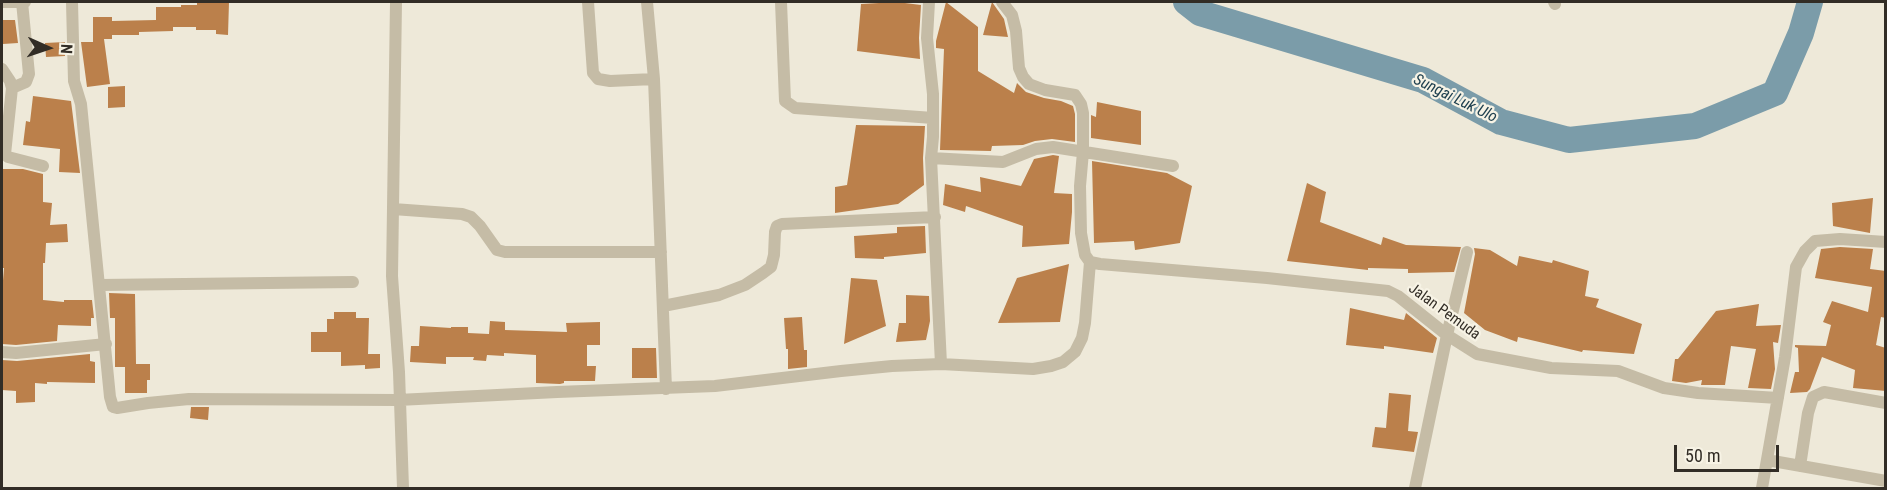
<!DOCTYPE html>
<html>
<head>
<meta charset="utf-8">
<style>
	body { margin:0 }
	#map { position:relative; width:1887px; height:490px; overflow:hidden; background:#eee9d9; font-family:"Roboto Condensed",sans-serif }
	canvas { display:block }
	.frame { position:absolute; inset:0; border:3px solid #322d26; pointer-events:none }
	.north { position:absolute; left:18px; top:18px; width:60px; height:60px; -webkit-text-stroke:4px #f7f3e5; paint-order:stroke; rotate:93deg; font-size:16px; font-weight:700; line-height:24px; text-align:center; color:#322d26 }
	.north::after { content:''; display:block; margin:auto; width:21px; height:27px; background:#322d26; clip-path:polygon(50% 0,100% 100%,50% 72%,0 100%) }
	.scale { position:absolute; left:1674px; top:445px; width:105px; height:27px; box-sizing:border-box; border:3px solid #322d26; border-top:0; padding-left:8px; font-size:18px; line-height:21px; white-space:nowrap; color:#322d26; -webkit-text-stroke:4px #f7f3e5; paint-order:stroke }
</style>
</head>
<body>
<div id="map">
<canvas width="1887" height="490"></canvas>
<div class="frame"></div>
<div class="north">N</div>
<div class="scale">50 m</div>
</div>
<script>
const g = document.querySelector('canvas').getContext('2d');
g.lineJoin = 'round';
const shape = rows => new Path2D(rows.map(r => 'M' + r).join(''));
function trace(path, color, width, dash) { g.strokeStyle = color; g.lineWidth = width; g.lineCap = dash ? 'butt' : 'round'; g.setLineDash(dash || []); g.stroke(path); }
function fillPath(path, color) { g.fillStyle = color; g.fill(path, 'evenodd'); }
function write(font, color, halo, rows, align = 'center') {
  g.font = font + ' "Roboto Condensed",sans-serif'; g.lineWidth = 4.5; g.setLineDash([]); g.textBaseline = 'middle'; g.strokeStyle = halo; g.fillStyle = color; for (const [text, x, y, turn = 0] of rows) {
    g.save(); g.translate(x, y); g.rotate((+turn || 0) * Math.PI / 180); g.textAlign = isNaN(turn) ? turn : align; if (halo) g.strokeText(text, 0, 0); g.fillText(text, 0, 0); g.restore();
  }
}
trace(shape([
	[1186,2,1200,13,1423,80,1501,122,1569,140,1695,126,1775,93,1801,33,1810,2]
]), '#7b9ca9', 26);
fillPath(shape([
	[197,2,229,2,228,35,216,34,216,30,196,30,196,27,173,27,173,31,139,32,139,35,112,35,112,39,104,39,110,84,87,87,81,42,93,42,93,17,112,17,112,21,156,20,156,7,181,7,181,5,197,5],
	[897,2,921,5,919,38,920,59,857,51,861,4],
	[946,2,978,27,978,71,1014,93,1017,83,1026,92,1044,98,1061,101,1073,106,1075,114,1075,142,1052,139,1035,141,1023,145,992,146,991,151,940,150,944,49,936,48,936,41],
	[992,2,1004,19,1008,37,983,35],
	[3,20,15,20,18,43,3,44],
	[65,42,65,56,46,57,45,43],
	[125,86,125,107,108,108,108,87],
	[33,96,71,101,80,173,59,172,60,149,23,145,26,121,30,122],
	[1097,102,1141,111,1141,145,1091,138,1091,115,1096,117],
	[856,125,925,126,923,158,924,185,898,204,835,213,835,187,847,185],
	[1053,155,1059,156,1054,193,1072,194,1072,212,1069,244,1022,247,1023,226,966,206,965,212,943,205,945,184,981,192,980,177,1021,186,1034,159],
	[1092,161,1167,173,1192,186,1180,243,1135,250,1134,241,1094,243],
	[2,169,23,169,43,174,43,202,52,203,50,225,67,224,68,242,46,243,45,263,43,263,43,300,64,302,64,300,92,300,94,318,91,318,91,326,58,325,57,341,16,345,2,344,2,293,4,268,2,268],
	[1307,183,1326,192,1320,222,1381,245,1383,237,1406,245,1461,247,1454,272,1408,273,1408,269,1368,268,1368,270,1287,261],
	[1873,198,1870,233,1833,226,1832,203],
	[925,226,926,253,884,257,884,259,855,258,854,236,897,233,897,227],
	[1840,247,1873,249,1870,269,1886,271,1886,318,1881,317,1876,345,1886,348,1886,391,1853,388,1855,370,1822,357,1810,389,1807,392,1790,393,1795,372,1799,372,1798,348,1795,347,1795,345,1826,346,1831,325,1823,322,1832,301,1868,312,1872,287,1815,278,1821,249],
	[1474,248,1490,250,1517,266,1519,256,1552,263,1553,260,1589,271,1585,296,1599,299,1596,307,1642,324,1634,354,1583,350,1582,352,1518,337,1517,342,1485,330,1464,313,1475,254],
	[1069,264,1060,322,998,323,1017,278],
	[851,278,877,280,886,326,844,344],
	[109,293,135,294,136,364,150,364,150,380,147,380,147,393,125,393,125,367,115,367,115,318,110,318],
	[906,295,929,296,930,321,926,340,896,342,899,323,906,323],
	[1759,304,1756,326,1781,325,1778,343,1773,342,1775,369,1771,389,1748,388,1756,349,1731,346,1725,385,1701,385,1702,380,1686,383,1672,381,1675,359,1678,359,1716,311],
	[1350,308,1404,320,1406,313,1437,338,1433,353,1384,346,1384,349,1346,345],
	[334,312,356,312,356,318,369,318,368,354,380,354,380,368,365,369,365,365,341,366,341,352,311,352,311,332,327,332,327,319,334,319],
	[802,317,804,350,807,350,807,367,788,369,788,349,786,349,784,318],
	[490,321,505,322,505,330,567,332,566,323,600,322,600,345,587,345,587,366,596,366,595,381,564,381,564,383,560,384,536,383,536,355,504,353,504,356,487,355,486,361,473,360,474,357,446,357,446,364,410,362,411,346,419,346,420,326,451,328,451,327,468,327,468,333,489,334],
	[632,348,656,348,657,378,632,378],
	[90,354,90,361,95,362,95,383,47,382,47,384,35,383,35,402,16,403,16,391,2,390,2,360,17,361],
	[1389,393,1411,395,1408,431,1418,432,1414,452,1372,447,1375,427,1386,428],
	[191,407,209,407,208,420,190,418]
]), '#bb804b');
trace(shape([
	[2,2,25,2],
	[72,2,74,81,81,104,110,397,113,407,117,408,148,403,189,399,398,400,557,392,715,386,841,371,892,366,941,364,1033,369,1051,366,1063,362,1075,352,1082,338,1085,323,1090,262,1085,255,1081,233,1080,186,1083,152,1083,113,1081,104,1075,95,1045,90,1029,84,1023,77,1019,68,1016,31,1012,15,1002,2],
	[396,2,392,276,399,372,403,488],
	[588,2,593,73,598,79,610,81,654,79],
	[647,2,654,79,666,389],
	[781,2,785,101,795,108,933,118],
	[929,2,927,38,933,94,933,137,931,158,941,364],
	[1554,2,1555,4],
	[2,69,10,81,12,88,5,154,8,157,43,166],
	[12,88,26,82,29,74,22,2],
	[931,158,1003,162,1036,149,1053,147,1173,166],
	[393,209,462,214,471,217,480,226,497,250,505,252,661,252],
	[1090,262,1100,264,1267,278,1388,291,1398,296,1447,335,1477,354,1551,368,1618,371,1664,388,1698,393,1778,398],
	[100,285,353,282],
	[663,306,719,295,745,285,763,273,771,267,774,255,775,232,777,226,782,224,935,217],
	[2,352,16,353,106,344],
	[1767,460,1886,481],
	[1800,466,1808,413,1813,397,1824,392,1886,403],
	[1415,488,1447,335,1467,252],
	[1762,488,1785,357,1796,267,1805,251,1815,241,1840,239,1886,242]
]), '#c5bca6', 12);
write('15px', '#322d26', '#f7f3e5', [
	["Jalan Pemuda",1444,312,36]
]);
write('italic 16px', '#204150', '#f7f3e5', [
	["Sungai Luk Ulo",1455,99,26]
]);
</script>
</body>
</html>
